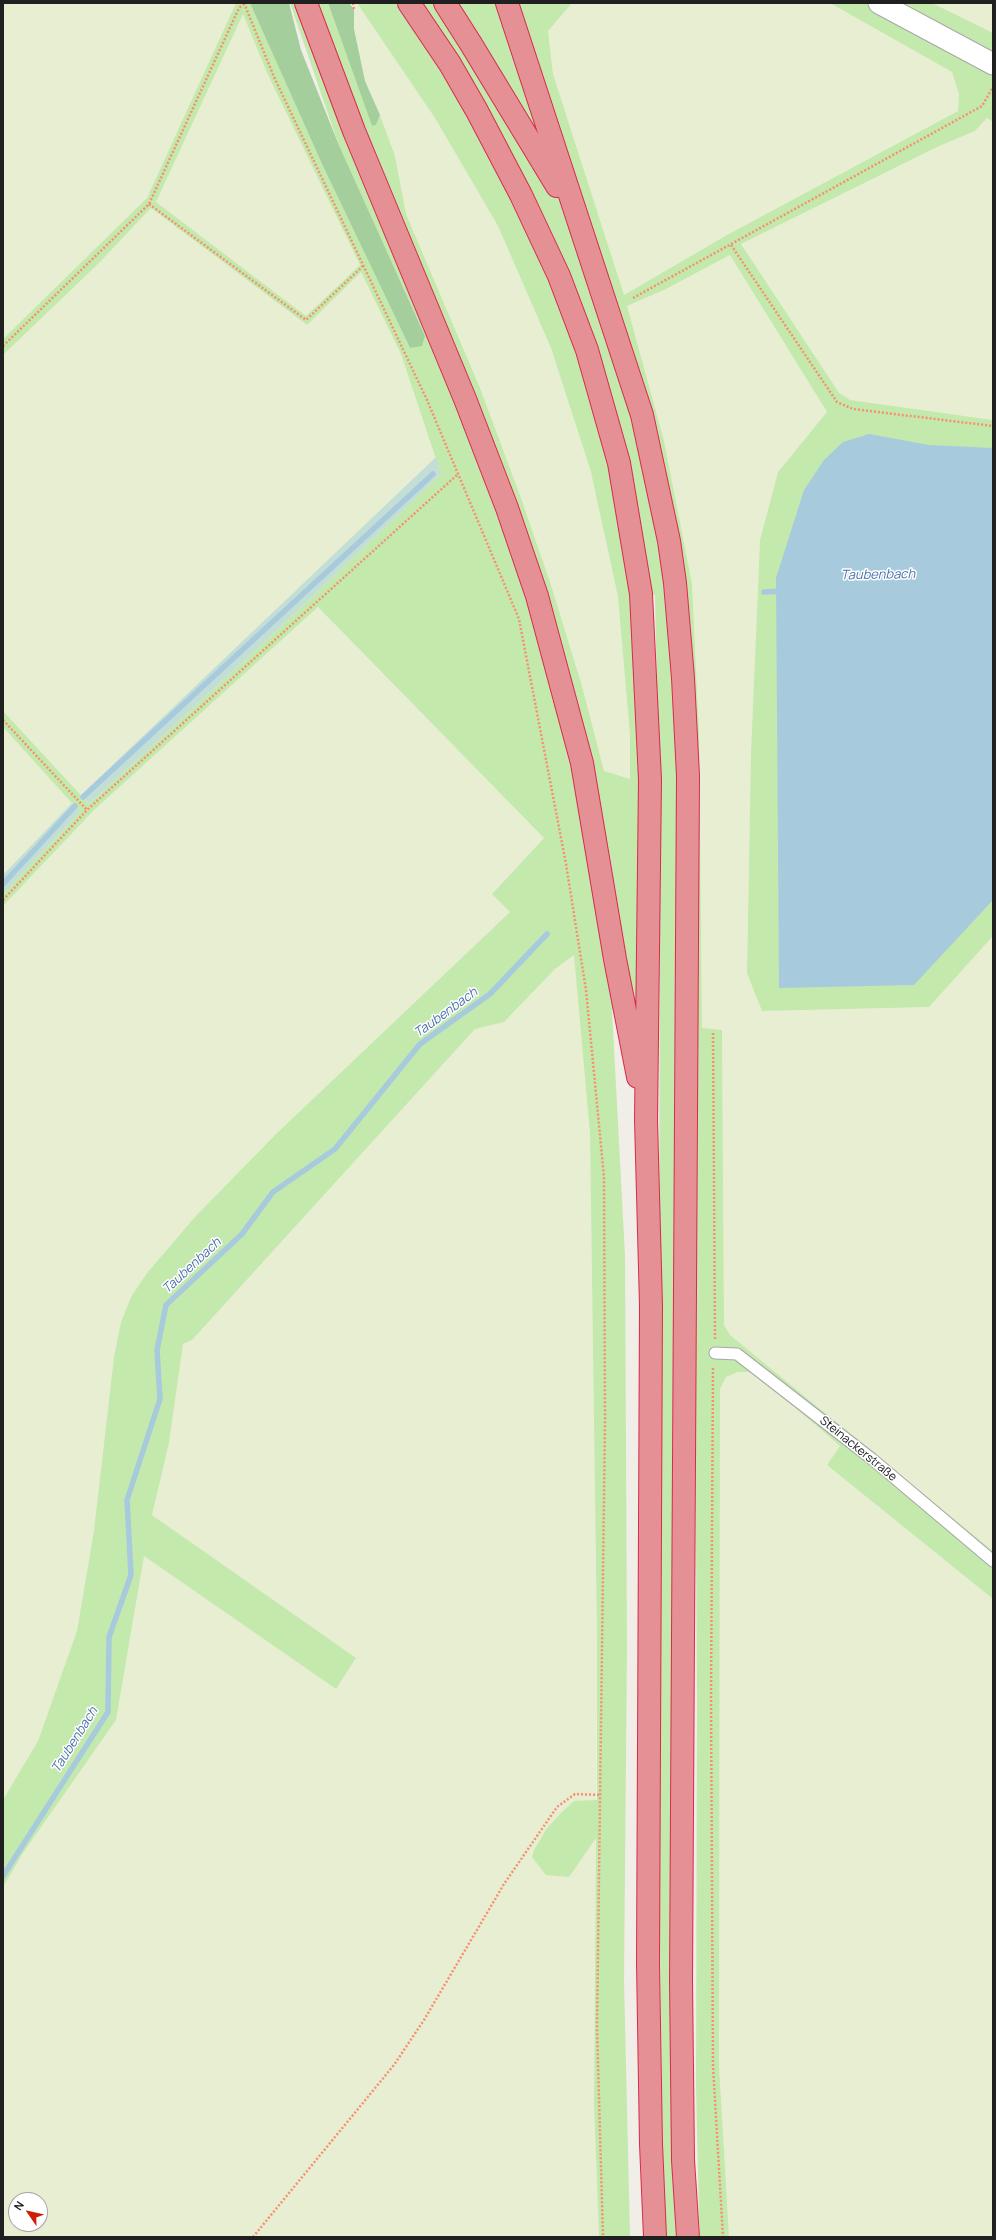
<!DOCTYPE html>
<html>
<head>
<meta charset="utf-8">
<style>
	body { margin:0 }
	#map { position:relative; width:996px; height:2240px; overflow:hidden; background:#f0eee6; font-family:Manrope,sans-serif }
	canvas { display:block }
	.frame { position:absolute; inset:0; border:4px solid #202020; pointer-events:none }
	.north { position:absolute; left:8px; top:2192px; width:40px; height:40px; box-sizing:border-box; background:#fff; border:1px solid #a6a6a6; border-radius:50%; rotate:304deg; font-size:11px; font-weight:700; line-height:16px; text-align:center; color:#202020 }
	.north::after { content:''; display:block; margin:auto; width:14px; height:18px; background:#cb1e04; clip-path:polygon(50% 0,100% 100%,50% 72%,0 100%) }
</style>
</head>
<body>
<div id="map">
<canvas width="996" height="2240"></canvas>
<div class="frame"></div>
<div class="north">N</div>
</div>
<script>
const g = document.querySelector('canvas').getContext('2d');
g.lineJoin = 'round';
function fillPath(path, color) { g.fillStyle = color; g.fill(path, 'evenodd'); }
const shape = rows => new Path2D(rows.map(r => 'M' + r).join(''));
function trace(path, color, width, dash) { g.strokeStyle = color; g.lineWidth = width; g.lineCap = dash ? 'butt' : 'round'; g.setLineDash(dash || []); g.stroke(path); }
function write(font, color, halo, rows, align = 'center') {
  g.font = font + ' Manrope,sans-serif'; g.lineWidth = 3; g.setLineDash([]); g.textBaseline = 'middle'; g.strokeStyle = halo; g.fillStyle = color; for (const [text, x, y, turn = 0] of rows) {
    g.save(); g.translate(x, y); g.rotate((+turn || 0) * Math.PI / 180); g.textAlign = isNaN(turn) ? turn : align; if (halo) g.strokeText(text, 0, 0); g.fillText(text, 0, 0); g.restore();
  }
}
fillPath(shape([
	[3,3,236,3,147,198,3,339],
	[353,3,357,3,435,118,498,226,551,348,591,472,618,597,630,735,631,779,604,772,582,686,551,585,521,498,480,388,406,214,395,156,380,115,365,81,354,29],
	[572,3,830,3,952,72,959,94,958,111,727,235,624,295,553,74,548,31],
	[932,3,993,3,993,33,992,33],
	[244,14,268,75,360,265,306,316,156,202,240,19],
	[987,118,993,122,993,420,850,400,838,393,741,244,937,147,974,131],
	[151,208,306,325,361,272,401,354,436,457,81,795,3,711,3,355,99,263],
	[730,255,827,412,778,472,760,540,751,753,747,973,762,1011,929,1007,993,936,993,1551,730,1335,724,1325,722,1030,702,1028,699,733,692,584,627,306,664,290],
	[318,607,544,838,492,893,510,912,275,1135,194,1218,147,1273,131,1297,121,1322,114,1357,94,1530,77,1631,38,1741,3,1800,3,906,94,810],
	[3,727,72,803,3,875],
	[574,955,590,1134,597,1638,594,2103,599,2237,3,2237,3,1887,23,1853,116,1720,144,1556,336,1689,356,1659,152,1515,169,1443,183,1344,192,1340,475,1029,504,1022,555,969],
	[16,2200,40,2200,40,2224,16,2224],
	[738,1372,749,1372,760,1377,840,1446,827,1465,993,1599,993,2237,729,2237,719,2065,720,1389,726,1376]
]), '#e8eed2');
fillPath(shape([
	[236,3,250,3,322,164,410,348,422,345,425,336,338,143,290,3,328,3,372,126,376,125,380,115,395,156,406,214,480,388,521,498,551,585,582,686,604,771,630,779,630,735,618,597,591,472,551,348,498,226,435,118,357,3,572,3,548,31,553,74,624,295,727,235,958,111,959,94,952,72,830,3,932,3,993,33,993,122,987,118,975,131,937,147,741,244,839,393,850,400,993,420,993,936,929,1007,762,1011,747,973,751,753,760,540,778,472,827,412,730,255,664,290,627,306,664,441,692,584,699,733,702,1028,722,1030,724,1325,730,1335,993,1551,993,1599,827,1465,840,1446,760,1377,749,1372,738,1372,726,1377,720,1389,719,2065,729,2237,700,2237,699,2216,696,2087,697,1707,693,1027,672,662,679,819,675,1094,678,2237,664,2237,658,1789,660,822,655,595,635,596,641,784,641,1006,612,1010,625,1256,627,1647,624,1980,630,2237,599,2237,594,2103,596,1838,569,1877,546,1875,532,1857,534,1850,547,1828,561,1813,574,1801,597,1800,597,1638,590,1134,574,955,555,969,504,1022,475,1029,192,1340,183,1344,169,1443,152,1515,356,1658,336,1689,144,1556,116,1720,23,1853,3,1887,3,1800,38,1741,77,1631,94,1530,114,1357,121,1322,131,1297,147,1273,194,1218,275,1135,510,912,492,894,544,838,318,607,94,810,3,906,3,894,80,812,3,727,3,711,89,804,258,648,441,474,401,354,361,272,307,325,151,208,99,263,3,355,3,339,147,198],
	[243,14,268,75,360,265,306,316,156,202]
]), '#c3e9ad');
fillPath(shape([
	[250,3,289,3,301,50,338,143,425,336,422,346,410,348,322,164],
	[328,3,349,3,354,9,354,29,365,81,380,115,376,125,372,126]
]), '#a4ce9c');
fillPath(shape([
	[436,457,441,474,258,648,89,804,81,795],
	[72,803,80,812,3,894,3,875]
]), '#c3ded5');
fillPath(shape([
	[869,434,929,445,993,448,993,900,914,985,779,988,776,578,804,490,824,460,843,442]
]), '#a8cadd');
trace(shape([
	[764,592,783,591],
	[83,797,433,474],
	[3,884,75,806],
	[3,1876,108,1712,109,1637,131,1575,127,1500,160,1399,157,1350,166,1305,242,1234,273,1192,335,1149,420,1044,490,994,547,934]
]), '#a8cadd', 5.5);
const lane = shape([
	[715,1353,737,1354,872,1459,993,1561]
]);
const street = shape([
	[879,3,993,64]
]);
const highway = shape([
	[306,3,354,131,465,399,507,508,537,596,582,763,615,959,638,1077],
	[409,3,450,64,477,111,521,195,559,276,587,350,619,463,641,594,650,780,646,1120,651,1306,648,1963,651,2144,655,2237],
	[445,3,471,44,557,186],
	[507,3,642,415,669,541,675,583,683,678,688,776,687,942,681,1980,683,2160,688,2237]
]);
trace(lane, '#a7a7a7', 13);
trace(street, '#a7a7a7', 23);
trace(highway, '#d82a4e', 24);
trace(shape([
	[244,3,274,77,427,400,519,619,566,864,586,990,604,1177,605,1422,597,2028,603,2237],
	[353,3,354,9],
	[149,204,306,320,364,265],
	[731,245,837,402,853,409,993,426],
	[633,298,982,106,993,87],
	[3,346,149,204,239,8,244,4],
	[3,720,87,810],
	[3,900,87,810,457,475],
	[713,1033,715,1339],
	[713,1368,711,1699,713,2066,723,2237],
	[253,2237,394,2065,424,2020,504,1884,557,1807,575,1794,601,1795]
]), '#f79070', 2.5, [2, 2]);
trace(lane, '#fff', 11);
trace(street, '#fff', 21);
trace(highway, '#e59095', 22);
write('12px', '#202020', '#fff', [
	["Steinackerstraße",858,1449,39]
]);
write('italic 13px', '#4d71ae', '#fff', [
	["Taubenbach",878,575,-1],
	["Taubenbach",446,1013,-36],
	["Taubenbach",192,1266,-43],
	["Taubenbach",75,1740,-58]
]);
</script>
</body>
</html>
